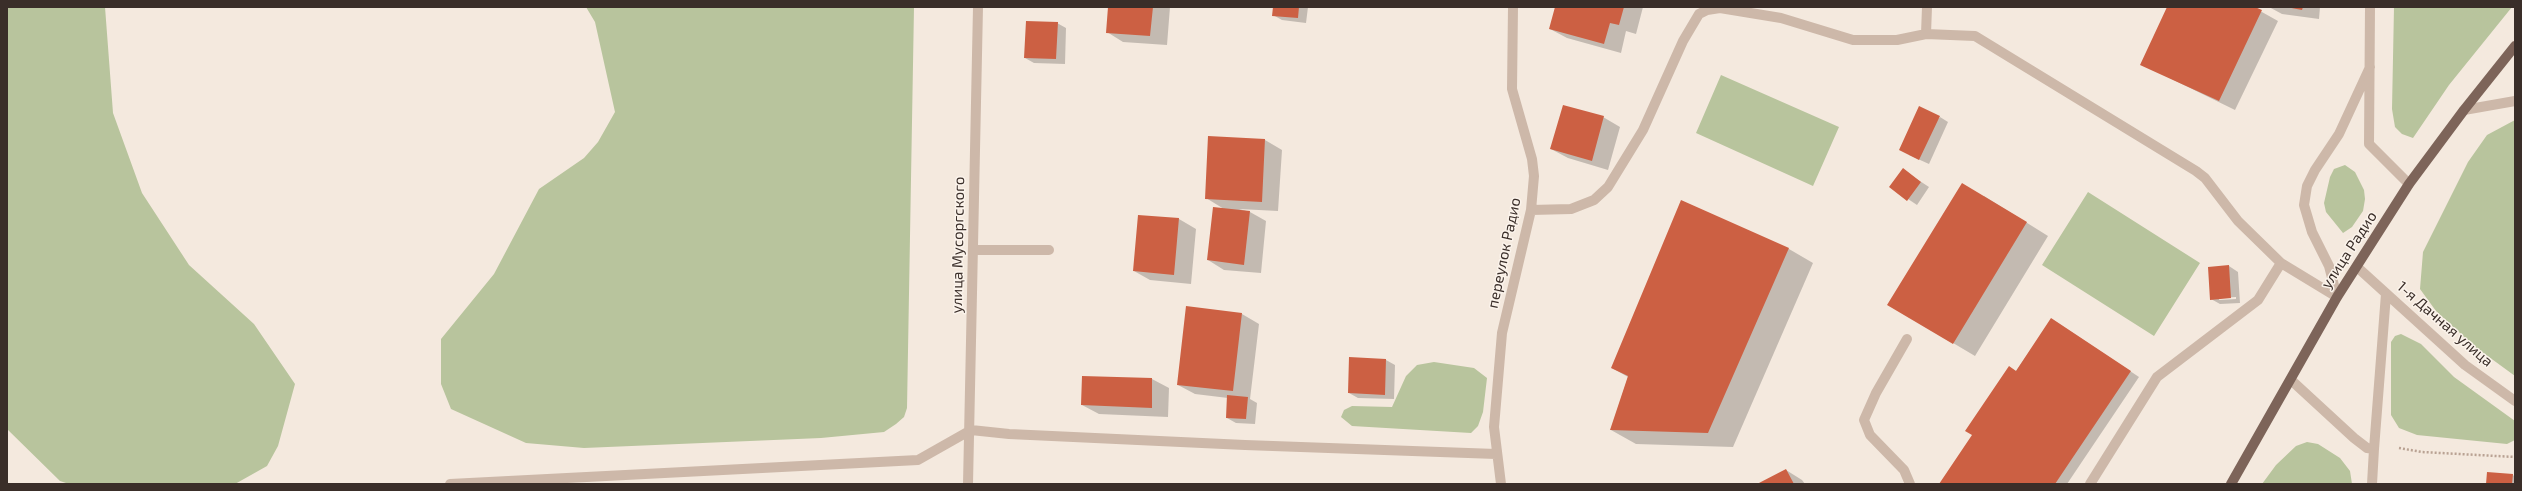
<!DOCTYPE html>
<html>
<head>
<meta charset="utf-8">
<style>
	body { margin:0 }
	#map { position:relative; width:2522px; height:491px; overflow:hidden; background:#f4e9de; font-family:"Exo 2",sans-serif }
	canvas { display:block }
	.frame { position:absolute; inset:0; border:8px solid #3a2e29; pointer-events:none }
</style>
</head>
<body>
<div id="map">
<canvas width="2522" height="491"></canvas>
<div class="frame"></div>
</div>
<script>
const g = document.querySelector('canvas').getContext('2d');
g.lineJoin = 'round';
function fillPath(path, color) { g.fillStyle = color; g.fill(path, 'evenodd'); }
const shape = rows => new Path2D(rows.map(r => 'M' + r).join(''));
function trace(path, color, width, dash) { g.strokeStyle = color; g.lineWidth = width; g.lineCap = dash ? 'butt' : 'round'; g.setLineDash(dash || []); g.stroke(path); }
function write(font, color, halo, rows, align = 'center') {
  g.font = font + ' "Exo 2",sans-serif'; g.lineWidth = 3; g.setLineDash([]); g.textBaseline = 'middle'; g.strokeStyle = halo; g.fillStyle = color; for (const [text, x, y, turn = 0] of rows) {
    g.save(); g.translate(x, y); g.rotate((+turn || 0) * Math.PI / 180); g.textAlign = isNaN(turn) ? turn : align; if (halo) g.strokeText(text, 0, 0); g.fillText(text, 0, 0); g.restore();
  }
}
fillPath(shape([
	[7,7,105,7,113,113,142,193,189,265,254,324,295,384,278,446,267,466,235,484,69,484,60,481,7,429],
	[586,7,914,7,907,408,904,417,896,424,884,432,821,438,584,448,526,443,451,409,441,384,441,339,494,274,539,189,584,158,598,142,615,112,595,22],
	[2394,7,2512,7,2449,85,2413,138,2402,134,2395,127,2392,109],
	[1721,75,1839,127,1813,186,1696,133],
	[2515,120,2515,376,2474,346,2436,311,2420,289,2423,252,2468,162,2487,135],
	[2345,165,2355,172,2364,190,2365,199,2363,211,2352,227,2343,233,2326,212,2324,203,2330,177,2334,169],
	[2088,192,2200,263,2154,336,2042,265],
	[2401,334,2421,344,2454,377,2515,421,2515,440,2507,444,2417,435,2399,428,2391,415,2391,342,2395,336],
	[1434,362,1474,368,1487,378,1483,412,1478,426,1471,433,1352,426,1341,417,1344,410,1352,406,1392,407,1406,376,1417,365],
	[2307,442,2318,444,2340,458,2350,471,2352,484,2262,484,2276,465,2296,446]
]), '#b8c49d');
fillPath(shape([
	[1109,7,1170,7,1167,45,1123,42,1107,32],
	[1274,7,1308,7,1306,23,1282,20,1273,15],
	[1556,7,1643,7,1636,34,1626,31,1621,53,1567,38,1550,29],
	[2168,7,2253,7,2278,21,2235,110,2141,64],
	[2269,7,2320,7,2319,19,2282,14],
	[1057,23,1066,28,1065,64,1034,63,1025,58],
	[1603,117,1620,127,1608,170,1568,158,1551,149],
	[1940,117,1948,122,1929,164,1909,155],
	[1209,137,1265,140,1282,150,1278,211,1239,209,1250,212,1266,221,1261,273,1224,270,1208,260,1224,209,1206,198],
	[1903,170,1929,187,1917,205,1890,187],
	[1984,196,2048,236,1975,356,1889,305],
	[1682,201,1789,249,1813,263,1733,447,1636,444,1611,430,1628,377,1612,368],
	[1139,216,1179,219,1196,229,1191,284,1150,280,1134,271],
	[2229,266,2238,272,2240,303,2220,304,2211,299],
	[2236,297,2236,299,2219,300,2219,298],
	[1187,307,1242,314,1259,324,1250,399,1257,403,1255,424,1236,423,1227,418,1228,398,1195,394,1178,385],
	[2052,319,2139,377,2067,484,1940,484,1973,435,2009,367,2016,371],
	[1350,358,1386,360,1395,365,1394,399,1358,398,1349,393],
	[1083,377,1152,379,1169,388,1168,417,1099,414,1082,405],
	[1786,470,1802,480,1805,484,1759,484],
	[2512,475,2515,476,2515,484,2487,484]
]), '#0003');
fillPath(shape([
	[1108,7,1153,7,1150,36,1106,33],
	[1273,7,1299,7,1298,18,1272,16],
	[1555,7,1624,7,1619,25,1610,23,1604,44,1549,29],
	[2167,7,2255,7,2262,10,2219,101,2140,65],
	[2286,7,2303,7,2302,10],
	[1026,21,1058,22,1056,59,1024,58],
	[1563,105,1604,116,1592,161,1550,149],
	[1919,106,1940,116,1919,160,1899,150],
	[1208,136,1265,139,1262,202,1205,199],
	[1903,168,1921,182,1907,201,1889,187],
	[1962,183,2027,222,1953,344,1887,305],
	[1681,200,1789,248,1708,433,1610,430,1628,376,1611,368],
	[1213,207,1250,211,1244,265,1207,260],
	[1138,215,1179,218,1174,275,1133,271],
	[2229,265,2231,298,2210,300,2208,267],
	[1186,306,1242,313,1233,391,1177,385],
	[2051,318,2131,371,2055,484,1939,484,1972,435,1965,431,2009,366,2016,371],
	[1349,357,1386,359,1385,395,1348,393],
	[1082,376,1152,378,1152,408,1081,405],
	[1227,395,1248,397,1246,419,1226,418],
	[1786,469,1794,484,1757,484],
	[2487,472,2513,474,2512,484,2486,484]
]), '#cc6043');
trace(shape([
	[2399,448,2422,452,2515,457]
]), '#b9a293', 2.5, [2, 2]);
trace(shape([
	[2370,7,2369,144,2409,184],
	[1926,34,1927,7],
	[2464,110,2515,101],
	[1531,210,1571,209,1594,200,1608,187,1643,130,1683,41,1699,14,1707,10,1720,8,1781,18,1853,40,1897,40,1926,34,1975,36,2196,171,2205,178,2238,221,2281,263],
	[973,250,1049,250],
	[2357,267,2465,365,2515,401],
	[2337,297,2329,266,2312,232,2304,205,2307,186,2315,170,2339,134,2370,67],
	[1907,339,1876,393,1864,420,1870,435,1904,470,1910,484],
	[2291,380,2354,438,2367,448,2374,449,2372,484],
	[2374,449,2386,294],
	[450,484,918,460,971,430,1009,434,1245,445,1496,454],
	[968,484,978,7],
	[1501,484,1494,427,1502,333,1531,210,1534,176,1532,159,1512,89,1513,7],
	[2090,484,2157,377,2258,300,2281,263,2337,297]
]), '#cdb8a9', 10);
trace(shape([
	[2231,484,2337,297,2409,184,2464,110,2515,46]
]), '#7d6459', 10);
write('15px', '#3a2e29', '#fbf3eb', [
	["улица Мусоргского",958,245,-89],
	["улица Радио",2349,250,-57],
	["переулок Радио",1504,253,-78],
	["1-я Дачная улица",2445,324,41]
]);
</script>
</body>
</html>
